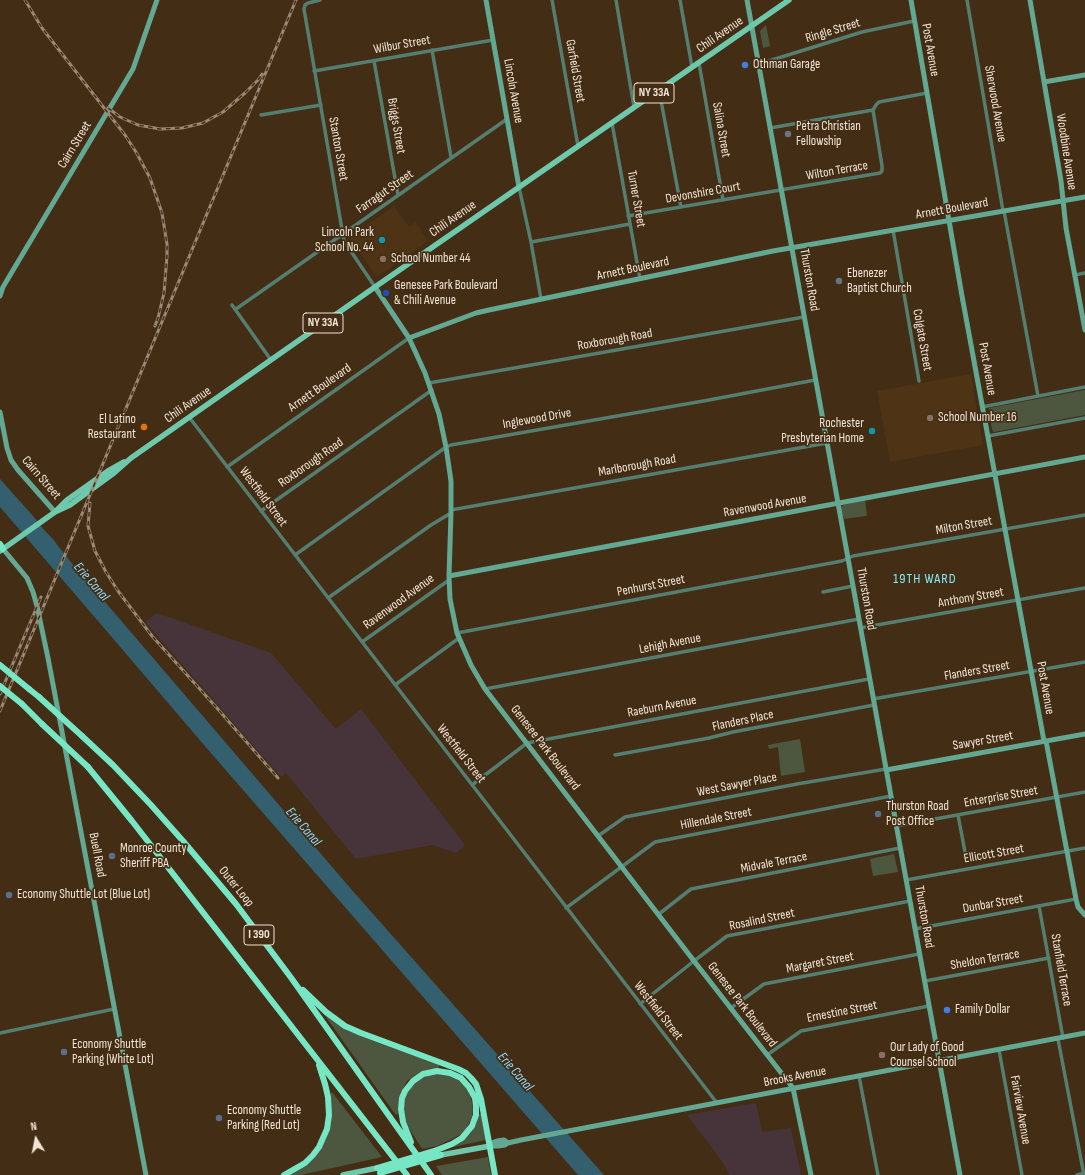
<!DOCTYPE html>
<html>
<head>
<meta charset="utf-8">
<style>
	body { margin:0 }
	#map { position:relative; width:1085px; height:1175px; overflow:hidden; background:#432d15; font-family:"Sofia Sans Condensed",sans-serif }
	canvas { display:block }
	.north { position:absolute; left:16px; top:1119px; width:40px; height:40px; -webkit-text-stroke:3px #432d15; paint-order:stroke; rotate:350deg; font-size:11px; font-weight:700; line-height:16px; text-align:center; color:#f2e4d6 }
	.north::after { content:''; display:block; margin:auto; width:14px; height:18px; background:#f2e4d6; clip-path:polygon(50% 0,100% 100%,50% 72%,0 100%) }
</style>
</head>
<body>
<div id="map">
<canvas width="1085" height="1175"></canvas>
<div class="north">N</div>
</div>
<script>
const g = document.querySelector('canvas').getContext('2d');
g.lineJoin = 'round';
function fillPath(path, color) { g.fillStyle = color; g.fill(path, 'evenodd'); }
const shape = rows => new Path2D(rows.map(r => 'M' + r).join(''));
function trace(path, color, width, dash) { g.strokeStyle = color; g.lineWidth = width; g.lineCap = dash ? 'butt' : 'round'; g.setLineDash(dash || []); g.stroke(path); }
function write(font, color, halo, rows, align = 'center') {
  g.font = font + ' "Sofia Sans Condensed",sans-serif'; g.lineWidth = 3.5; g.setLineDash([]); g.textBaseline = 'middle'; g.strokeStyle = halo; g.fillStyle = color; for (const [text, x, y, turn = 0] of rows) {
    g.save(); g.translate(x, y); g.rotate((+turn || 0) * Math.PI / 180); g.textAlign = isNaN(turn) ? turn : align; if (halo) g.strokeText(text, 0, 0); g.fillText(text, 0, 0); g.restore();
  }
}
fillPath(shape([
	[394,206,409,227,416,222,428,241,377,277,349,237],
	[971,374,983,445,890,462,877,391]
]), '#4e3415');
fillPath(shape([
	[157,613,271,653,336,729,361,709,465,845,456,853,432,845,356,859,286,773,281,777,145,622],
	[756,1103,762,1132,791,1128,801,1175,729,1175,727,1169,713,1149,687,1115]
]), '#47343b');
fillPath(shape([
	[766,25,770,46,763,48,760,31],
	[1085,390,1085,415,994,432,992,430,989,410,989,408],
	[865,500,867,515,866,516,844,519,841,508,843,505],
	[800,739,805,772,781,776,778,747,769,749,768,745],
	[894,854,898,872,873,876,870,859],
	[323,1013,349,1031,371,1040,439,1065,439,1068,428,1070,419,1073,407,1081,400,1094,398,1109,399,1113,397,1115,395,1114],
	[433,1074,442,1074,450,1076,456,1079,463,1083,467,1088,472,1102,473,1110,472,1117,466,1129,460,1135,437,1146,422,1149,410,1130,405,1121,403,1109,405,1096,409,1089,415,1082,423,1077],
	[332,1092,382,1157,301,1175,289,1175,317,1152,331,1108,331,1093],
	[478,1114,481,1114,486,1140,453,1147,453,1146,461,1142,470,1134,476,1124],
	[488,1157,491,1175,442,1175,436,1166]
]), '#4d563e');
fillPath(shape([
	[0,479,33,516,45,531,52,538,70,561,351,889,604,1175,578,1175,210,752,104,628,0,507]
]), '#335f6e');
trace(shape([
	[320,0,308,3,305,5,304,9,344,241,375,287],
	[552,0,578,146],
	[616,0,634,107],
	[680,0,692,67],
	[967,0,1003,211],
	[432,50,451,157],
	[374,61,398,195],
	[699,63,723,200],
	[759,64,862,32,914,21],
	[314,71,493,40],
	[659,90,681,207],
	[261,115,321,105],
	[612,123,640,279],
	[770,128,873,110,876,105,879,102,927,93],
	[519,187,531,242,541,299],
	[1004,211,1038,396],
	[628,216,880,173,882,171,882,166,873,110],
	[893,230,919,381],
	[531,242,630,224],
	[1075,275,1085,273],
	[232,305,271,360],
	[236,309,507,119],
	[429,383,804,317],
	[982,407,1085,387],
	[189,417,717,1103],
	[988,436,1085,418],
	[227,467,409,338],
	[451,510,827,443],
	[261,511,432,390],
	[295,555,446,447,451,445,709,400,815,380],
	[823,592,853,586],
	[328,598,431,525,451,513],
	[860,628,1085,588],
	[457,633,842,561,853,556,1085,515],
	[362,642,449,580],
	[395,685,459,638],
	[485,689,859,619],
	[873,699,1085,662],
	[615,755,709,738,733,732,874,705],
	[472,785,527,743,869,679],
	[958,815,965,852],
	[896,826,1085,792],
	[598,836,625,817,797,784,886,769],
	[906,880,1085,848],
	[1039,906,1063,1038],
	[566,908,655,842,891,796],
	[659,914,691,889,900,848],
	[915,929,1076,899],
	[925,981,1049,958],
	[640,1004,694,961,727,936,910,901],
	[731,1008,764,984,919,954],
	[0,1033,114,1009],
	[1058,1039,1084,1175],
	[999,1050,1022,1175],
	[767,1055,801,1031,929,1006],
	[859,1076,878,1175],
	[1077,1175,1085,1173]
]), '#547e70', 3.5);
trace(shape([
	[486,0,519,187],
	[747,0,910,901,960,1175],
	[911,0,962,296,1044,741],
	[1030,0,1061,181,1066,228,1085,330],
	[1044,82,1085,75],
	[375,287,409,338,425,373,439,414,446,447,451,481,451,513,449,576,450,599,457,633,471,665,485,689,694,961,793,1088,811,1175],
	[0,296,3,287,133,69,157,0],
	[409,338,476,313,489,310,773,251,1085,197],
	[0,412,7,448,11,460,18,470,55,512],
	[3,549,27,578,33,592,37,606,48,658,146,1175],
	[449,576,1085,457],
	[1046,741,1076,899,1078,907,1085,915],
	[886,770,1085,734],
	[490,1146,498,1146,505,1145,508,1143,521,1140,1085,1033],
	[491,1146,494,1142,497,1141,504,1140,508,1143]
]), '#63a892', 5);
trace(shape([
	[55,512,70,505,114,473,131,458,375,287,789,0],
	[0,551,55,512,67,500,108,471,124,462],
	[441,1155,490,1146],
	[343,1175,377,1168]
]), '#6ec9ac', 5.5);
trace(shape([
	[0,544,3,549],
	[29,689,39,697],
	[22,704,42,724],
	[82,736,113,765,151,805,183,841,236,904,292,979,431,1175],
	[88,767,132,821,407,1175],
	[303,990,326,1012,345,1026,361,1033,458,1069,466,1073,471,1078,476,1084,481,1099,495,1175],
	[411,1142,403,1122,401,1109,402,1098,405,1091,413,1081,423,1074,437,1071,450,1073,461,1078,469,1087,475,1098,476,1106,476,1115,472,1126,462,1138,452,1144,437,1150],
	[284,1175,305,1163,313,1155,319,1147,327,1129,329,1115,328,1097,325,1084,319,1065]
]), '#77e6c4', 6);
const rail = shape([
	[25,0,42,28,125,135,136,152,150,178,162,213,167,244,167,256,164,293,158,318,155,326],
	[108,108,120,117,138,125,160,129,182,128,203,123,223,112,245,93,258,80,262,74],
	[90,503,88,526,95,551,106,572,118,591,152,636,216,707,278,778],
	[0,694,41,597],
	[0,711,296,0]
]);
trace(rail, '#9b8976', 3);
trace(rail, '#432d15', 1.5, [4.5]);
trace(shape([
	[0,665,29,689],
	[0,686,22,704],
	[39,697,82,736],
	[42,724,88,767],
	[377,1168,437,1150],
	[380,1173,441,1155]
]), '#77e6c4', 6);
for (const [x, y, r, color] of [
	[745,65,4,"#3f7fe0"],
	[788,134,4,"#6b7280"],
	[382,240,4,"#0f9aa8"],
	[383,259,4,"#8d6e63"],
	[839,281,4,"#6b7280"],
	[386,293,4,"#1a4fb4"],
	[930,418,4,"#8d6e63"],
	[144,427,4,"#e8710a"],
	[872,431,4,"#0f9aa8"],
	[878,814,4,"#5c6f8a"],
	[112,856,4,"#5c6f8a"],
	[9,895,4,"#5c6f8a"],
	[947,1010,4,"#3f7fe0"],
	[64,1052,4,"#5c6f8a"],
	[882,1055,4,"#8d6e63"],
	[219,1118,4,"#5c6f8a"]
]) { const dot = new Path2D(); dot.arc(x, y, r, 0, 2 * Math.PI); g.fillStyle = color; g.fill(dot); trace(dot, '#432d15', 1.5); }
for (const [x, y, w] of [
	[654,93,40],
	[323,323,40],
	[259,935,30]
]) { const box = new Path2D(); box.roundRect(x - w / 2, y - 10, w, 20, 3); g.fillStyle = '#432d15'; g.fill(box); trace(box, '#f2e4d6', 1); }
write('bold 12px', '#f2e4d6', null, [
	["NY 33A",654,93],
	["NY 33A",323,323],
	["I 390",259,935]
]);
write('13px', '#f2e4d6', '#432d15', [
	["Ringle Street",833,31,-17],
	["Chili Avenue",720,35,-35],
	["Wilbur Street",402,45,-10],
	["Post Avenue",930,50,80],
	["Garfield Street",575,71,80],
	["Lincoln Avenue",513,91,80],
	["Sherwood Avenue",995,104,80],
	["Briggs Street",396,126,80],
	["Salina Street",721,130,80],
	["Cairn Street",75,145,-59],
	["Stanton Street",338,149,80],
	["Woodbine Avenue",1066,152,81],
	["Wilton Terrace",837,171,-10],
	["Farragut Street",385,192,-35],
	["Devonshire Court",703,193,-10],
	["Turner Street",636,199,80],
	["Arnett Boulevard",952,209,-10],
	["Chili Avenue",453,219,-35],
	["Arnett Boulevard",633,269,-12],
	["Thurston Road",809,280,80],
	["Roxborough Road",615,340,-10],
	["Colgate Street",922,340,80],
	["Post Avenue",987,369,80],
	["Arnett Boulevard",320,388,-35],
	["Chili Avenue",188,405,-35],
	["Inglewood Drive",537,419,-10],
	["Roxborough Road",311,463,-35],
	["Marlborough Road",637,466,-10],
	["Cairn Street",41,478,49],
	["Westfield Street",263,497,53],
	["Ravenwood Avenue",765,506,-10],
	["Milton Street",964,526,-10],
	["Penhurst Street",651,586,-11],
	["Anthony Street",971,598,-10],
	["Thurston Road",866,599,80],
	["Ravenwood Avenue",399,602,-36],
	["Lehigh Avenue",670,644,-11],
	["Flanders Street",977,671,-10],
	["Post Avenue",1045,688,80],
	["Raeburn Avenue",662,707,-11],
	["Flanders Place",743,721,-12],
	["Sawyer Street",983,741,-10],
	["Genesee Park Boulevard",545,748,52],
	["Westfield Street",461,754,52],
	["West Sawyer Place",737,785,-11],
	["Enterprise Street",1001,797,-10],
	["Hillendale Street",716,819,-11],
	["Ellicott Street",994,854,-10],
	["Buell Road",97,855,79],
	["Midvale Terrace",774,863,-11],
	["Outer Loop",236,887,51],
	["Dunbar Street",993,904,-10],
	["Thurston Road",924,917,80],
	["Rosalind Street",762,920,-12],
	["Sheldon Terrace",985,960,-10],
	["Margaret Street",820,963,-11],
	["Stanfield Terrace",1061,970,80],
	["Genesee Park Boulevard",742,1005,52],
	["Westfield Street",658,1011,52],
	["Ernestine Street",842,1012,-11],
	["Brooks Avenue",795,1077,-11],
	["Fairview Avenue",1020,1110,80]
]);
write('13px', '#f2e4d6', '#432d15', [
	["Othman Garage",753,65],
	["Petra Christian",796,127],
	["Fellowship",796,142],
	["Lincoln Park",374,233,"right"],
	["School No. 44",374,248,"right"],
	["School Number 44",391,259],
	["Ebenezer",847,274],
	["Baptist Church",847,289],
	["Genesee Park Boulevard",394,286],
	["& Chili Avenue",394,301],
	["School Number 16",938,418],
	["El Latino",136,420,"right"],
	["Restaurant",136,435,"right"],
	["Rochester",864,424,"right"],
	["Presbyterian Home",864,439,"right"],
	["Thurston Road",886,807],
	["Post Office",886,822],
	["Monroe County",120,849],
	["Sheriff PBA",120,864],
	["Economy Shuttle Lot (Blue Lot)",17,895],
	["Family Dollar",955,1010],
	["Economy Shuttle",72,1045],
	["Parking (White Lot)",72,1060],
	["Our Lady of Good",890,1048],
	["Counsel School",890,1063],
	["Economy Shuttle",227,1111],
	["Parking (Red Lot)",227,1126]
], 'left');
g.letterSpacing = '1px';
write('14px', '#82edf7', '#432d15', [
	["19TH WARD",925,579]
]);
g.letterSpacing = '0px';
write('italic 14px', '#8dd9f5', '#432d15', [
	["Erie Canal",91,582,49],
	["Erie Canal",303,827,49],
	["Erie Canal",515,1072,49]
]);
</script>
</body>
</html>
